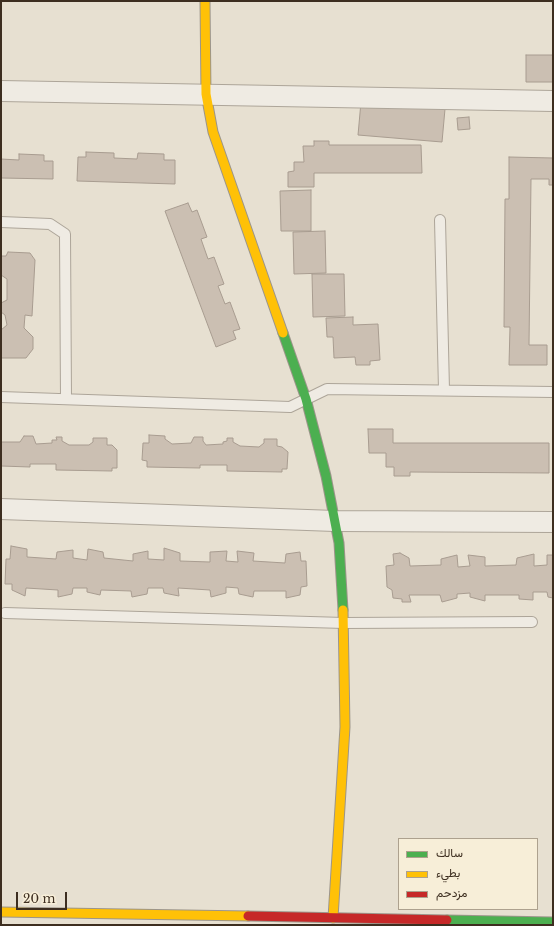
<!DOCTYPE html>
<html>
<head>
<meta charset="utf-8">
<style>
	body { margin:0 }
	#map { position:relative; width:554px; height:926px; overflow:hidden; background:#e7e0d1; font-family:"Libre Baskerville",Vazirmatn,serif }
	canvas { display:block }
	.frame { position:absolute; inset:0; border:2px solid #3d2e20; pointer-events:none }
	.legend { position:absolute; left:398px; top:838px; width:140px; height:72px; box-sizing:border-box; background:#f7eed8; border:1px solid #ada18e; margin:0; padding:5px 7px; list-style:none; font-size:12px; color:#3d2e20 }
	.legend li { display:flex; align-items:center; gap:8px; height:20px }
	.legend b { width:20px; border:1px solid #ada18e }
	.scale { position:absolute; left:16px; top:892px; width:51px; height:18px; box-sizing:border-box; border:2px solid #3d2e20; border-top:0; padding-left:5px; font-size:12px; line-height:14px; white-space:nowrap; color:#3d2e20; -webkit-text-stroke:3px #f7eed8; paint-order:stroke }
</style>
</head>
<body>
<div id="map">
<canvas width="554" height="926"></canvas>
<div class="frame"></div>
<ul class="legend">
<li><b style="height:5px;background:#4caf50"></b>سالك</li>
<li><b style="height:5px;background:#ffc107"></b>بطيء</li>
<li><b style="height:5px;background:#c62828"></b>مزدحم</li>
</ul>
<div class="scale">20 m</div>
</div>
<script>
const g = document.querySelector('canvas').getContext('2d');
g.lineJoin = 'round';
function fillPath(path, color) { g.fillStyle = color; g.fill(path, 'evenodd'); }
const shape = rows => new Path2D(rows.map(r => 'M' + r).join(''));
function trace(path, color, width, dash) { g.strokeStyle = color; g.lineWidth = width; g.lineCap = dash ? 'butt' : 'round'; g.setLineDash(dash || []); g.stroke(path); }
const building = shape([
	[526,55,553,55,553,82,526,82,526,55],
	[361,102,445,109,442,142,358,135,361,102],
	[469,117,470,129,458,130,457,118,469,117],
	[314,141,329,141,329,145,421,145,422,173,314,173,314,187,288,187,288,172,294,171,294,162,304,162,303,146,314,146,314,141],
	[86,152,114,153,114,158,137,159,138,153,164,154,164,160,175,160,175,184,77,181,78,157,86,157,86,152],
	[19,154,44,155,44,161,53,161,53,179,1,178,1,159,19,160,19,154],
	[509,157,553,158,553,185,549,185,549,179,531,179,529,345,547,345,547,365,509,365,510,327,504,327,505,199,509,199,509,157],
	[311,190,311,231,281,231,280,191,311,190],
	[188,203,192,212,197,210,207,237,201,239,208,259,214,257,224,284,218,286,225,304,230,302,240,329,233,331,236,339,216,347,165,211,188,203],
	[325,231,326,273,294,274,293,232,325,231],
	[8,252,30,253,35,260,32,316,25,315,24,328,33,337,33,349,26,358,1,358,1,330,7,325,5,315,1,312,1,303,7,300,7,279,1,275,1,256,6,256,8,252],
	[312,274,344,274,345,316,313,317,312,274],
	[353,317,353,325,378,324,380,360,370,361,370,365,356,365,355,357,334,358,333,337,327,337,326,318,353,317],
	[368,429,393,429,393,443,549,443,549,473,410,472,410,476,394,476,394,467,386,467,386,453,369,453,368,429],
	[149,435,165,436,165,439,172,444,191,443,194,437,203,437,203,441,206,445,223,444,223,442,227,441,227,438,233,438,233,442,240,446,259,447,264,443,264,439,277,439,277,446,282,447,288,452,287,469,282,469,282,472,227,471,227,465,200,465,200,468,147,467,147,461,142,460,143,443,149,443,149,435],
	[24,436,33,436,36,444,52,443,52,440,57,440,56,437,62,437,62,441,69,445,89,445,93,442,93,438,107,438,107,445,112,445,117,450,117,468,112,468,112,471,56,470,56,464,30,464,30,467,1,466,1,442,20,442,24,436],
	[11,546,27,549,27,557,56,559,57,552,73,550,73,558,87,560,88,549,103,552,104,558,133,561,133,554,148,551,148,559,164,560,164,548,180,553,180,561,210,562,210,552,227,551,226,561,238,562,237,551,254,553,253,561,285,563,286,554,300,552,301,561,306,561,307,586,301,587,300,595,286,598,286,591,254,591,253,597,239,594,238,588,226,587,226,593,211,597,210,590,178,588,179,596,164,593,163,588,148,588,147,594,132,597,131,591,101,590,100,595,87,592,87,588,73,588,72,594,58,597,58,590,26,588,25,596,12,590,12,584,5,584,6,559,10,559,11,546],
	[400,553,409,558,410,566,441,565,441,559,457,555,458,567,470,566,468,555,485,557,485,566,516,565,517,558,534,554,534,566,547,565,547,555,553,555,553,598,548,597,547,592,533,592,533,600,519,599,519,595,485,595,485,601,470,597,470,593,457,594,457,598,442,602,440,595,409,595,411,602,402,602,402,599,393,598,392,590,387,587,386,566,394,565,393,554,400,553]
]);
fillPath(building, '#cbbfb2');
trace(building, '#a89c90', 1);
const lane = shape([
	[440,220,444,390],
	[1,222,50,224,65,234,66,399],
	[1,397,290,407,327,389,553,392],
	[5,613,344,623,532,622]
]);
const street = shape([
	[1,91,553,101],
	[1,509,335,521,553,522]
]);
const fast = shape([
	[283,333,306,399,326,476,339,543,343,610],
	[447,920,553,922]
]);
const slow = shape([
	[205,1,206,94,213,132,283,333],
	[1,912,248,916],
	[333,918,345,727,343,610]
]);
const jam = shape([
	[248,916,447,920]
]);
trace(lane, '#ada599', 12);
trace(street, '#ada599', 22);
trace(fast, '#9c958a', 11);
trace(slow, '#9c958a', 11);
trace(jam, '#9c958a', 11);
trace(lane, '#efebe3', 10);
trace(street, '#efebe3', 20);
trace(fast, '#4caf50', 9);
trace(slow, '#ffc107', 9);
trace(jam, '#c62828', 9);
</script>
</body>
</html>
